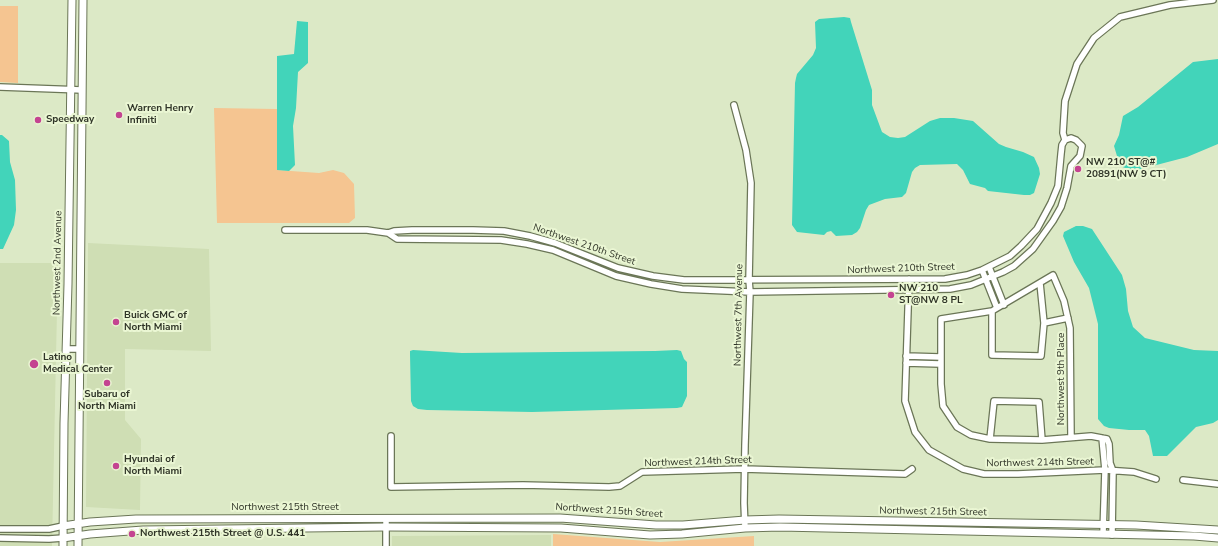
<!DOCTYPE html>
<html>
<head>
<meta charset="utf-8">
<style>
	body { margin:0 }
	canvas { display:block; background:#dce9c6 }
</style>
</head>
<body>
<canvas width="1218" height="546"></canvas>
<script>
const g = document.querySelector('canvas').getContext('2d');
g.lineJoin = 'round';
function fillPath(path, color) { g.fillStyle = color; g.fill(path, 'evenodd'); }
const shape = rows => new Path2D(rows.map(r => 'M' + r).join(''));
function trace(path, color, width, dash) { g.strokeStyle = color; g.lineWidth = width; g.lineCap = dash ? 'butt' : 'round'; g.setLineDash(dash || []); g.stroke(path); }
function write(font, color, halo, rows, align = 'center') {
  g.font = font + ' "Nunito Sans",sans-serif'; g.lineWidth = 4; g.setLineDash([]); g.textBaseline = 'middle'; g.strokeStyle = halo; g.fillStyle = color; for (const [text, x, y, turn = 0] of rows) {
    g.save(); g.translate(x, y); g.rotate((+turn || 0) * Math.PI / 180); g.textAlign = isNaN(turn) ? turn : align; if (halo) g.strokeText(text, 0, 0); g.fillText(text, 0, 0); g.restore();
  }
}
fillPath(shape([
	[88,243,209,249,211,351,125,349,125,420,141,439,140,510,86,507],
	[0,263,58,263,52,546,0,546],
	[551,535,551,546,392,546,392,536]
]), '#cfdeb4');
fillPath(shape([
	[0,6,18,6,18,83,0,82],
	[214,108,277,109,277,170,319,173,333,170,344,173,354,184,355,218,349,223,217,223],
	[553,534,660,542,754,536,754,546,553,546]
]), '#f5c591');
fillPath(shape([
	[844,17,850,18,851,22,872,90,872,105,882,132,890,137,898,138,905,137,930,121,940,118,954,118,973,121,999,144,1006,147,1023,152,1034,157,1039,168,1040,174,1034,193,1030,195,1024,195,988,191,985,188,970,184,963,170,957,164,920,165,915,168,912,172,906,193,902,197,885,199,869,205,866,210,860,228,857,232,852,235,836,236,831,231,827,232,824,235,797,232,792,225,795,83,796,78,797,74,813,55,816,48,815,22,819,19],
	[297,21,308,22,308,63,298,72,296,108,293,126,295,165,289,171,277,170,277,56,294,54],
	[1218,59,1218,144,1187,157,1141,169,1133,171,1120,166,1114,146,1119,135,1123,116,1138,107,1193,62],
	[0,135,2,135,9,141,10,162,15,180,16,210,14,225,3,249,0,249],
	[1076,226,1083,226,1092,229,1122,275,1126,289,1128,311,1133,327,1145,338,1194,350,1218,351,1218,420,1213,423,1196,427,1167,456,1153,456,1149,436,1145,430,1129,430,1109,428,1104,426,1098,419,1098,324,1089,288,1074,262,1063,236,1064,232],
	[413,350,462,353,655,351,677,350,681,351,684,359,687,362,687,396,682,407,677,408,532,412,427,410,418,409,413,406,411,401,410,354,410,351]
]), '#42d4ba');
const minor = shape([
	[0,87,82,90],
	[734,105,746,150,751,183,749,280,750,292,745,445,744,503,745,528],
	[1065,140,1063,133,1065,101,1077,64,1094,38,1120,17,1170,5,1213,0],
	[285,230,367,230,388,233,394,231,412,230,473,230,504,231,530,236,555,243,618,268,653,276,684,280,945,279,967,275,982,270,1010,256,1021,246,1037,229,1051,203,1058,186,1061,154,1062,145,1065,140,1071,138,1076,140,1082,146,1080,156,1071,166,1067,188,1061,207,1053,221,1033,249,1014,266,1003,272,971,285,950,289,750,292,682,289,651,284,616,276,553,250,527,244,501,240,397,239,388,233],
	[989,267,1004,305],
	[982,270,997,308],
	[909,279,905,401,915,432,929,450,963,469,984,474,1018,474,1105,470,1134,472,1156,479],
	[992,311,992,355,1041,356,1044,323,1040,283],
	[1044,323,1068,318],
	[67,349,80,349],
	[906,356,940,357],
	[906,363,940,364],
	[391,436,391,487,523,485,609,487,620,486,642,472,744,469,905,474,912,469],
	[1071,437,1070,328,1064,301,1053,275,992,311,941,319,941,384,943,406,957,427,971,435,990,439,1042,440,1091,436,1107,439,1109,444,1110,463,1113,471,1112,535],
	[1102,438,1105,470,1103,534],
	[990,439,994,401,1039,402,1042,440],
	[1183,480,1218,484],
	[386,519,386,546],
	[0,529,49,529,63,526],
	[0,538,49,539,63,538]
]);
const major = shape([
	[63,526,90,522,136,519,560,518,656,525,683,525,745,520,779,519,1136,525,1218,530],
	[63,538,90,534,143,530,386,527,561,528,650,535,682,534,745,528,780,527,1194,536,1218,538],
	[63,546,64,423,68,284,72,0],
	[78,546,83,0]
]);
trace(minor, '#6b7657', 8);
trace(major, '#6b7657', 9);
trace(minor, '#fff', 5.5);
trace(major, '#fff', 7);
for (const [x, y, r, color] of [
	[119,115,4,"#c44491"],
	[38,120,4,"#c44491"],
	[1078,169,4,"#c44491"],
	[891,295,4,"#c44491"],
	[116,322,4,"#c44491"],
	[34,364,5,"#c44491"],
	[107,383,4,"#c44491"],
	[116,466,4,"#c44491"],
	[132,534,4,"#c44491"]
]) { const dot = new Path2D(); dot.arc(x, y, r, 0, 2 * Math.PI); g.fillStyle = color; g.fill(dot); trace(dot, '#eaf6d3', 1.5); }
write('bold 10px', '#303528', '#eaf6d3', [
	["Warren Henry",127,109],
	["Infiniti",127,121],
	["Speedway",46,120],
	["NW 210 ST@#",1086,163],
	["20891(NW 9 CT)",1086,175],
	["NW 210",899,289],
	["ST@NW 8 PL",899,301],
	["Buick GMC of",124,316],
	["North Miami",124,328],
	["Latino",43,358],
	["Medical Center",43,370],
	["Subaru of",107,395,"center"],
	["North Miami",107,407,"center"],
	["Hyundai of",124,460],
	["North Miami",124,472],
	["Northwest 215th Street @ U.S. 441",140,534]
], 'left');
write('10px', '#303528', '#eaf6d3', [
	["Northwest 210th Street",584,245,19],
	["Northwest 2nd Avenue",58,263,-89],
	["Northwest 210th Street",901,269,-2],
	["Northwest 7th Avenue",739,315,-89],
	["Northwest 9th Place",1062,379,-90],
	["Northwest 214th Street",698,462,-2],
	["Northwest 214th Street",1040,463,-1],
	["Northwest 215th Street",285,508],
	["Northwest 215th Street",609,511,4],
	["Northwest 215th Street",933,512,1]
]);
</script>
</body>
</html>
